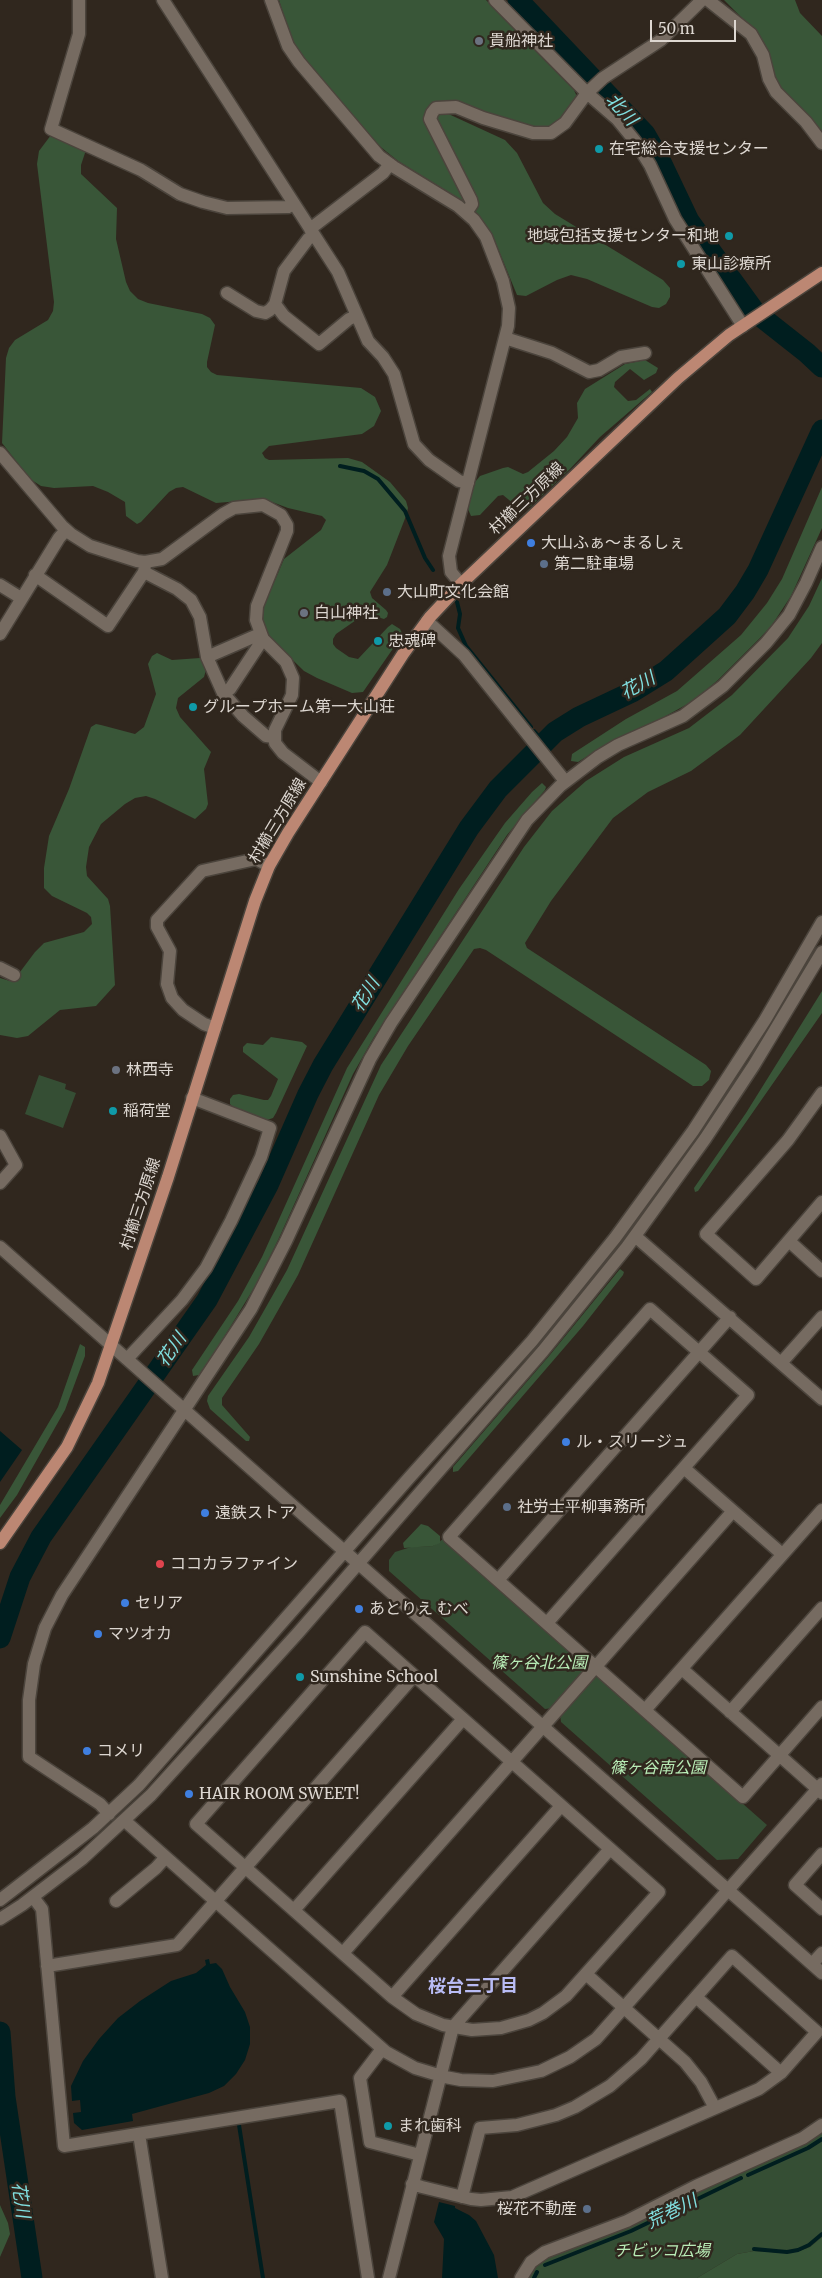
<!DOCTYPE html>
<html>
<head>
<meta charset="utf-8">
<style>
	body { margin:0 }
	#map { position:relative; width:822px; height:2278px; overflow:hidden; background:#30271e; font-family:Merriweather,serif }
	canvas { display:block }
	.scale { position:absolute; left:650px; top:20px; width:86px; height:22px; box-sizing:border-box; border:2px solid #ddd7d1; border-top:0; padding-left:6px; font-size:15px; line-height:18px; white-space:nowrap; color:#ddd7d1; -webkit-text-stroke:4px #30271e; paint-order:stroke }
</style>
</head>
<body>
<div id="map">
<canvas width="822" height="2278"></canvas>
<div class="scale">50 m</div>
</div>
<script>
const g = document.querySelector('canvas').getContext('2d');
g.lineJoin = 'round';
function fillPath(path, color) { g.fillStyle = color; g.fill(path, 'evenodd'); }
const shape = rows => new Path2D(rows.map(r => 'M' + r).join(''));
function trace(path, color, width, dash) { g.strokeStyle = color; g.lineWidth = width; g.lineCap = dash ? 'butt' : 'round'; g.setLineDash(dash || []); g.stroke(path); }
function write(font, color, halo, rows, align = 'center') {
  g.font = font + ' Merriweather,"Noto Sans JP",serif'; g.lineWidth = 5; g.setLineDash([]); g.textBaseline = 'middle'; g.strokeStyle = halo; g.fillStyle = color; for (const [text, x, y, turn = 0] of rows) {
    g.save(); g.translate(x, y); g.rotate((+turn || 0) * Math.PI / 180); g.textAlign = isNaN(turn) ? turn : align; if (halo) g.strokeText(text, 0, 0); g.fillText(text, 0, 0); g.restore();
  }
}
fillPath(shape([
	[39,1075,66,1084,65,1089,76,1093,63,1128,25,1114],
	[443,1539,585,1664,586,1672,554,1708,545,1709,389,1571,389,1560,395,1552,411,1547,433,1546],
	[592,1677,599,1677,767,1825,738,1859,717,1860,561,1722,560,1714],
	[822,2133,822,2237,810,2247,788,2253,754,2251,737,2254,697,2278,529,2278,536,2266,548,2257,806,2143]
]), '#354e34');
fillPath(shape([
	[279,0,486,0,574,90,578,99,563,120,542,131,484,114,428,111,465,203,398,161,377,144,298,51,290,35],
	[724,0,795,0,800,13,822,36,822,136,779,90,751,27],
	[442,111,505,140,517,153,543,203,555,214,663,280,670,288,670,297,666,304,659,308,652,307,587,279,571,275,557,280,526,296,517,295,492,234,474,210,435,114],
	[51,135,86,150,81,165,81,174,117,208,116,239,126,282,130,291,138,299,148,303,202,314,210,318,215,325,207,362,207,367,211,372,217,375,361,388,375,397,381,411,374,426,362,434,269,446,262,453,265,458,269,460,348,458,362,462,390,482,406,501,408,508,406,516,387,565,370,592,372,598,386,610,388,613,387,617,384,619,368,614,362,616,336,634,333,639,333,644,336,648,349,657,358,659,388,627,392,624,400,629,402,633,401,637,363,692,352,693,317,678,304,671,268,636,262,619,263,608,284,559,321,530,326,520,322,516,288,508,264,499,216,503,183,487,176,488,169,492,141,522,137,524,126,516,125,502,108,492,93,486,54,488,41,486,30,479,2,443,6,358,9,348,15,340,48,320,53,311,54,302,37,164,39,151],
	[645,360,658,368,656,373,644,380,630,369,615,382,614,387,628,401,636,400,650,389,652,392,600,437,570,469,531,506,526,509,520,509,503,495,498,496,480,515,471,516,468,509,475,482,480,476,503,468,508,467,523,474,528,472,554,451,567,437,578,418,577,403,585,389,625,364],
	[822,487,822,528,791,596,772,625,760,638,718,680,693,701,664,717,615,739,578,762,571,761,572,754,589,743,626,719,677,691,741,635,767,603,782,579],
	[822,578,822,643,811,658,740,735,691,771,648,792,613,818,551,901,525,943,527,948,706,1065,711,1071,709,1080,702,1086,693,1086,486,950,480,948,474,949,408,1046,379,1095,298,1275,259,1344,222,1398,222,1405,250,1437,249,1441,246,1441,210,1409,207,1401,208,1396,249,1337,287,1270,381,1065,524,847,552,811,586,781,624,757,689,728,732,695,788,638,809,606],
	[157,653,172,660,200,658,206,670,204,677,178,698,176,708,180,717,211,752,204,769,208,804,206,809,195,819,155,799,146,796,135,798,125,804,101,824,89,847,86,867,87,876,108,899,110,906,115,985,96,1006,60,1010,28,1036,17,1038,0,1035,0,978,10,981,14,980,35,952,44,943,84,932,92,924,91,917,87,913,52,896,44,888,44,868,49,836,69,789,91,727,96,724,101,725,135,734,144,727,156,694,148,664,152,656],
	[542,783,546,787,545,790,507,835,374,1037,353,1074,279,1238,257,1283,218,1347,199,1375,193,1376,192,1370,238,1301,262,1257,347,1068,459,889,505,823,532,792],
	[822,991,822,1013,698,1191,695,1192,694,1188,746,1113],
	[271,1037,302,1042,307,1046,276,1113,273,1118,267,1120,234,1108,230,1104,230,1099,233,1095,239,1094,264,1100,268,1100,271,1096,278,1079,243,1052,243,1047,247,1043,263,1045],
	[620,1269,624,1272,623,1275,583,1326,458,1471,453,1472,453,1467,549,1356],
	[80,1344,85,1347,85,1356,65,1410,17,1495,0,1518,0,1505,58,1407],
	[421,1524,428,1526,440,1536,440,1543,433,1546,404,1548,403,1543],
	[0,2205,8,2223,10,2234,0,2257],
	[822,2237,822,2278,697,2278,737,2254,754,2251,788,2253,799,2251,810,2247]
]), '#395638');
fillPath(shape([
	[0,1431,22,1450,0,1482],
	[209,1959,210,1964,216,1963,222,1969,230,1987,245,2012,250,2027,250,2044,245,2060,236,2074,224,2086,209,2093,132,2114,133,2121,82,2130,74,2123,73,2113,81,2112,80,2100,72,2101,71,2086,83,2061,99,2039,118,2018,140,2001,171,1981,196,1973,206,1965,205,1960],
	[439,2202,455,2206,455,2208,469,2215,476,2221,494,2255,498,2278,442,2278,444,2239,434,2222]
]), '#001e1f');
trace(shape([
	[340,466,364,471,378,479,405,511,425,558,433,570],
	[457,602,460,614,458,628,466,646,531,727],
	[534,731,544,742],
	[239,2125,263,2278],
	[748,2175,808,2148,822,2139],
	[754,2249,787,2252,798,2250,809,2245,822,2234],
	[545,2265,631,2231,741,2178],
	[534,2278,537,2272]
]), '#001e1f', 4);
trace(shape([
	[518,0,645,134,660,160,689,221,755,312,807,353,822,367],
	[0,1638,20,1577,41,1537,207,1300,268,1185,308,1094,323,1065,469,828,498,789,555,732,579,717,632,692,666,671,727,616,745,592,758,570,822,430],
	[0,2032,5,2097,32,2278]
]), '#001e1f', 21);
const minor = shape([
	[79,0,79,34,51,129,141,170,180,194,203,202,227,208,288,207,293,204],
	[163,0,338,272,368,341,383,357,394,374,414,444,429,460,459,481,468,483],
	[271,0,288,46,299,62,379,156,394,167,458,206,474,220,486,237,503,281,509,308,508,326,449,556,451,572,461,584],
	[495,0,587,93,617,119,635,141,650,165,675,219,743,326],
	[708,0,751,34,763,55,769,79,776,92,806,122,822,143],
	[466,213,472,204,471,200,430,119,432,113,436,108,456,107,483,118,533,133,551,133,565,123,587,93,603,78,661,40,702,0],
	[310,229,383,173,390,164],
	[227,293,256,311,265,313,270,310,275,304,284,271,308,239,314,235],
	[275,304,284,316,319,344,349,319,357,316],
	[505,338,552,353,589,372,599,370,621,357,645,353],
	[0,453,62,526,71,534,90,546,137,561,145,562,162,559,223,514,234,508,263,505,281,515,287,525,287,531,257,606,256,620,263,639,286,662,293,678,292,695,275,730,275,743,283,753,321,782],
	[144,572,177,589,191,600,200,617,207,657,223,693,243,716,266,736,274,737],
	[35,575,108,626,144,572,145,565],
	[0,585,21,598],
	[427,621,464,655,565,781],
	[0,634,59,538,66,530],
	[207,657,260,634],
	[223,693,230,689,263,639],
	[0,968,14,975],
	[215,1028,204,1024,183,1010,172,998,167,984,170,951,157,927,157,920,202,871,256,859,269,866],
	[822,1093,788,1140,706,1234,756,1279,822,1202],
	[0,1136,16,1165,0,1183],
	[635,1236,822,1399],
	[789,1241,822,1271],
	[0,1247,822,1973],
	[127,1359,182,1300,206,1268,231,1221,261,1157,270,1128,192,1098],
	[781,1363,822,1317],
	[684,1468,782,1554],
	[498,1580,730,1317],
	[547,1623,748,1395,650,1309,449,1537,743,1797,822,1707],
	[365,1632,659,1892,566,1996,543,2013,529,2020,501,2028,472,2030,443,2025,416,2014,392,1997,196,1824,365,1632],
	[682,1669,822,1793],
	[645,1710,822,1510],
	[730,1712,822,1608],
	[109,1814,100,1804,29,1757,29,1700,34,1664,45,1628,62,1595,251,1309,286,1241,370,1059,391,1023,527,820,560,786,598,757,618,745,683,716,723,686,766,643,789,615,806,583,822,547],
	[125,1821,386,2052,415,2068,445,2077,461,2080,493,2081,541,2071,570,2057,596,2039,822,1784],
	[822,1854,795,1885,822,1909],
	[33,1897,42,1909,64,2146,340,2101,368,2278],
	[0,1900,93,1828,139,1785,409,1478,532,1341,615,1238,693,1131,765,1020,822,922],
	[116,1901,156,1868,165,1858],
	[294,1910,463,1719],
	[0,1919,22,1905,82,1859,151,1795,298,1633,543,1351,627,1247,705,1139,754,1065,822,952],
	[343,1953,733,1511],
	[812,1964,822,1953],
	[47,1966,177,1945,414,1676],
	[586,1974,685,2062,701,2082,715,2108],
	[392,1997,561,1806],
	[696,1997,781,2073],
	[382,2049,360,2078,370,2142,420,2155],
	[139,2134,162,2278],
	[412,2184,422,2187,471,2199,481,2200,512,2197,759,2089,781,2073,817,2032,732,1956,641,2059,610,2086,575,2107,556,2115,517,2125,480,2128,462,2197],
	[389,2278,453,2027,610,1849],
	[521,2278,531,2262,545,2252,627,2221,696,2186,803,2138,822,2125]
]);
const major = shape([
	[0,1543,67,1447,98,1383,168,1177,255,901,269,866,288,833,403,654,430,617,461,584,678,378,729,335,822,273]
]);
trace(minor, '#4b443c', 15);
trace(major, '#4b443c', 15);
trace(minor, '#766b61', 12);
trace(major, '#bc8773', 12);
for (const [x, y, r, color] of [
	[479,41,5,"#6b7280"],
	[599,149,5,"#0f9aa8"],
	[729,236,5,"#0f9aa8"],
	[681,264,5,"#0f9aa8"],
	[531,543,5,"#3f7fe0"],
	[544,564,5,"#5c6f8a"],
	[387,592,5,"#5c6f8a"],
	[304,613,5,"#6b7280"],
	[378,641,5,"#0f9aa8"],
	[193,707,5,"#0f9aa8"],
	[116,1070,5,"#6b7280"],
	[113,1111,5,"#0f9aa8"],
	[566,1442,5,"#3f7fe0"],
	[507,1507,5,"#5c6f8a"],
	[205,1513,5,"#3f7fe0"],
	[160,1564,5,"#e0444e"],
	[125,1603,5,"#3f7fe0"],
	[359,1609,5,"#3f7fe0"],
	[98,1634,5,"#3f7fe0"],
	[300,1677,5,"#0f9aa8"],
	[87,1751,5,"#3f7fe0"],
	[189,1794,5,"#3f7fe0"],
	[388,2126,5,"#0f9aa8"],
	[587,2209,5,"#5c6f8a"]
]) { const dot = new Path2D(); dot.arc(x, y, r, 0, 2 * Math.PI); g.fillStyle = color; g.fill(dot); trace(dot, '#30271e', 2); }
write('16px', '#ddd7d1', '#30271e', [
	["貴船神社",489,41],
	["在宅総合支援センター",609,149],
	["地域包括支援センター和地",719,236,"right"],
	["東山診療所",691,264],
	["大山ふぁ～まるしぇ",541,543],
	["第二駐車場",554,564],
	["大山町文化会館",397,592],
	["白山神社",314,613],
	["忠魂碑",388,641],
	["グループホーム第一大山荘",203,707],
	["林西寺",126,1070],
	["稲荷堂",123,1111],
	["ル・スリージュ",576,1442],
	["社労士平柳事務所",517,1507],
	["遠鉄ストア",215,1513],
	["ココカラファイン",170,1564],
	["セリア",135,1603],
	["あとりえ むべ",369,1609],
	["マツオカ",108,1634],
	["Sunshine School",310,1677],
	["コメリ",97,1751],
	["HAIR ROOM SWEET!",199,1794],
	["まれ歯科",398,2126],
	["桜花不動産",577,2209,"right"]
], 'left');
write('16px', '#ddd7d1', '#30271e', [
	["村櫛三方原線",527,499,-44],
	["村櫛三方原線",278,821,-59],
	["村櫛三方原線",141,1204,-72]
]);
write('italic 16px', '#b8ecb6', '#30271e', [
	["篠ヶ谷北公園",539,1663],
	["篠ヶ谷南公園",658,1768],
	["チビッコ広場",662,2251]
]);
write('italic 18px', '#81e0e1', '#30271e', [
	["北川",621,110,47],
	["花川",638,686,-29],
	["花川",366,995,-58],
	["花川",172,1350,-55],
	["花川",20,2200,82],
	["荒巻川",672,2212,-26]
]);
write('bold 18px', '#b9bcf5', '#30271e', [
	["桜台三丁目",473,1987]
]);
</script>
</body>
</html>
